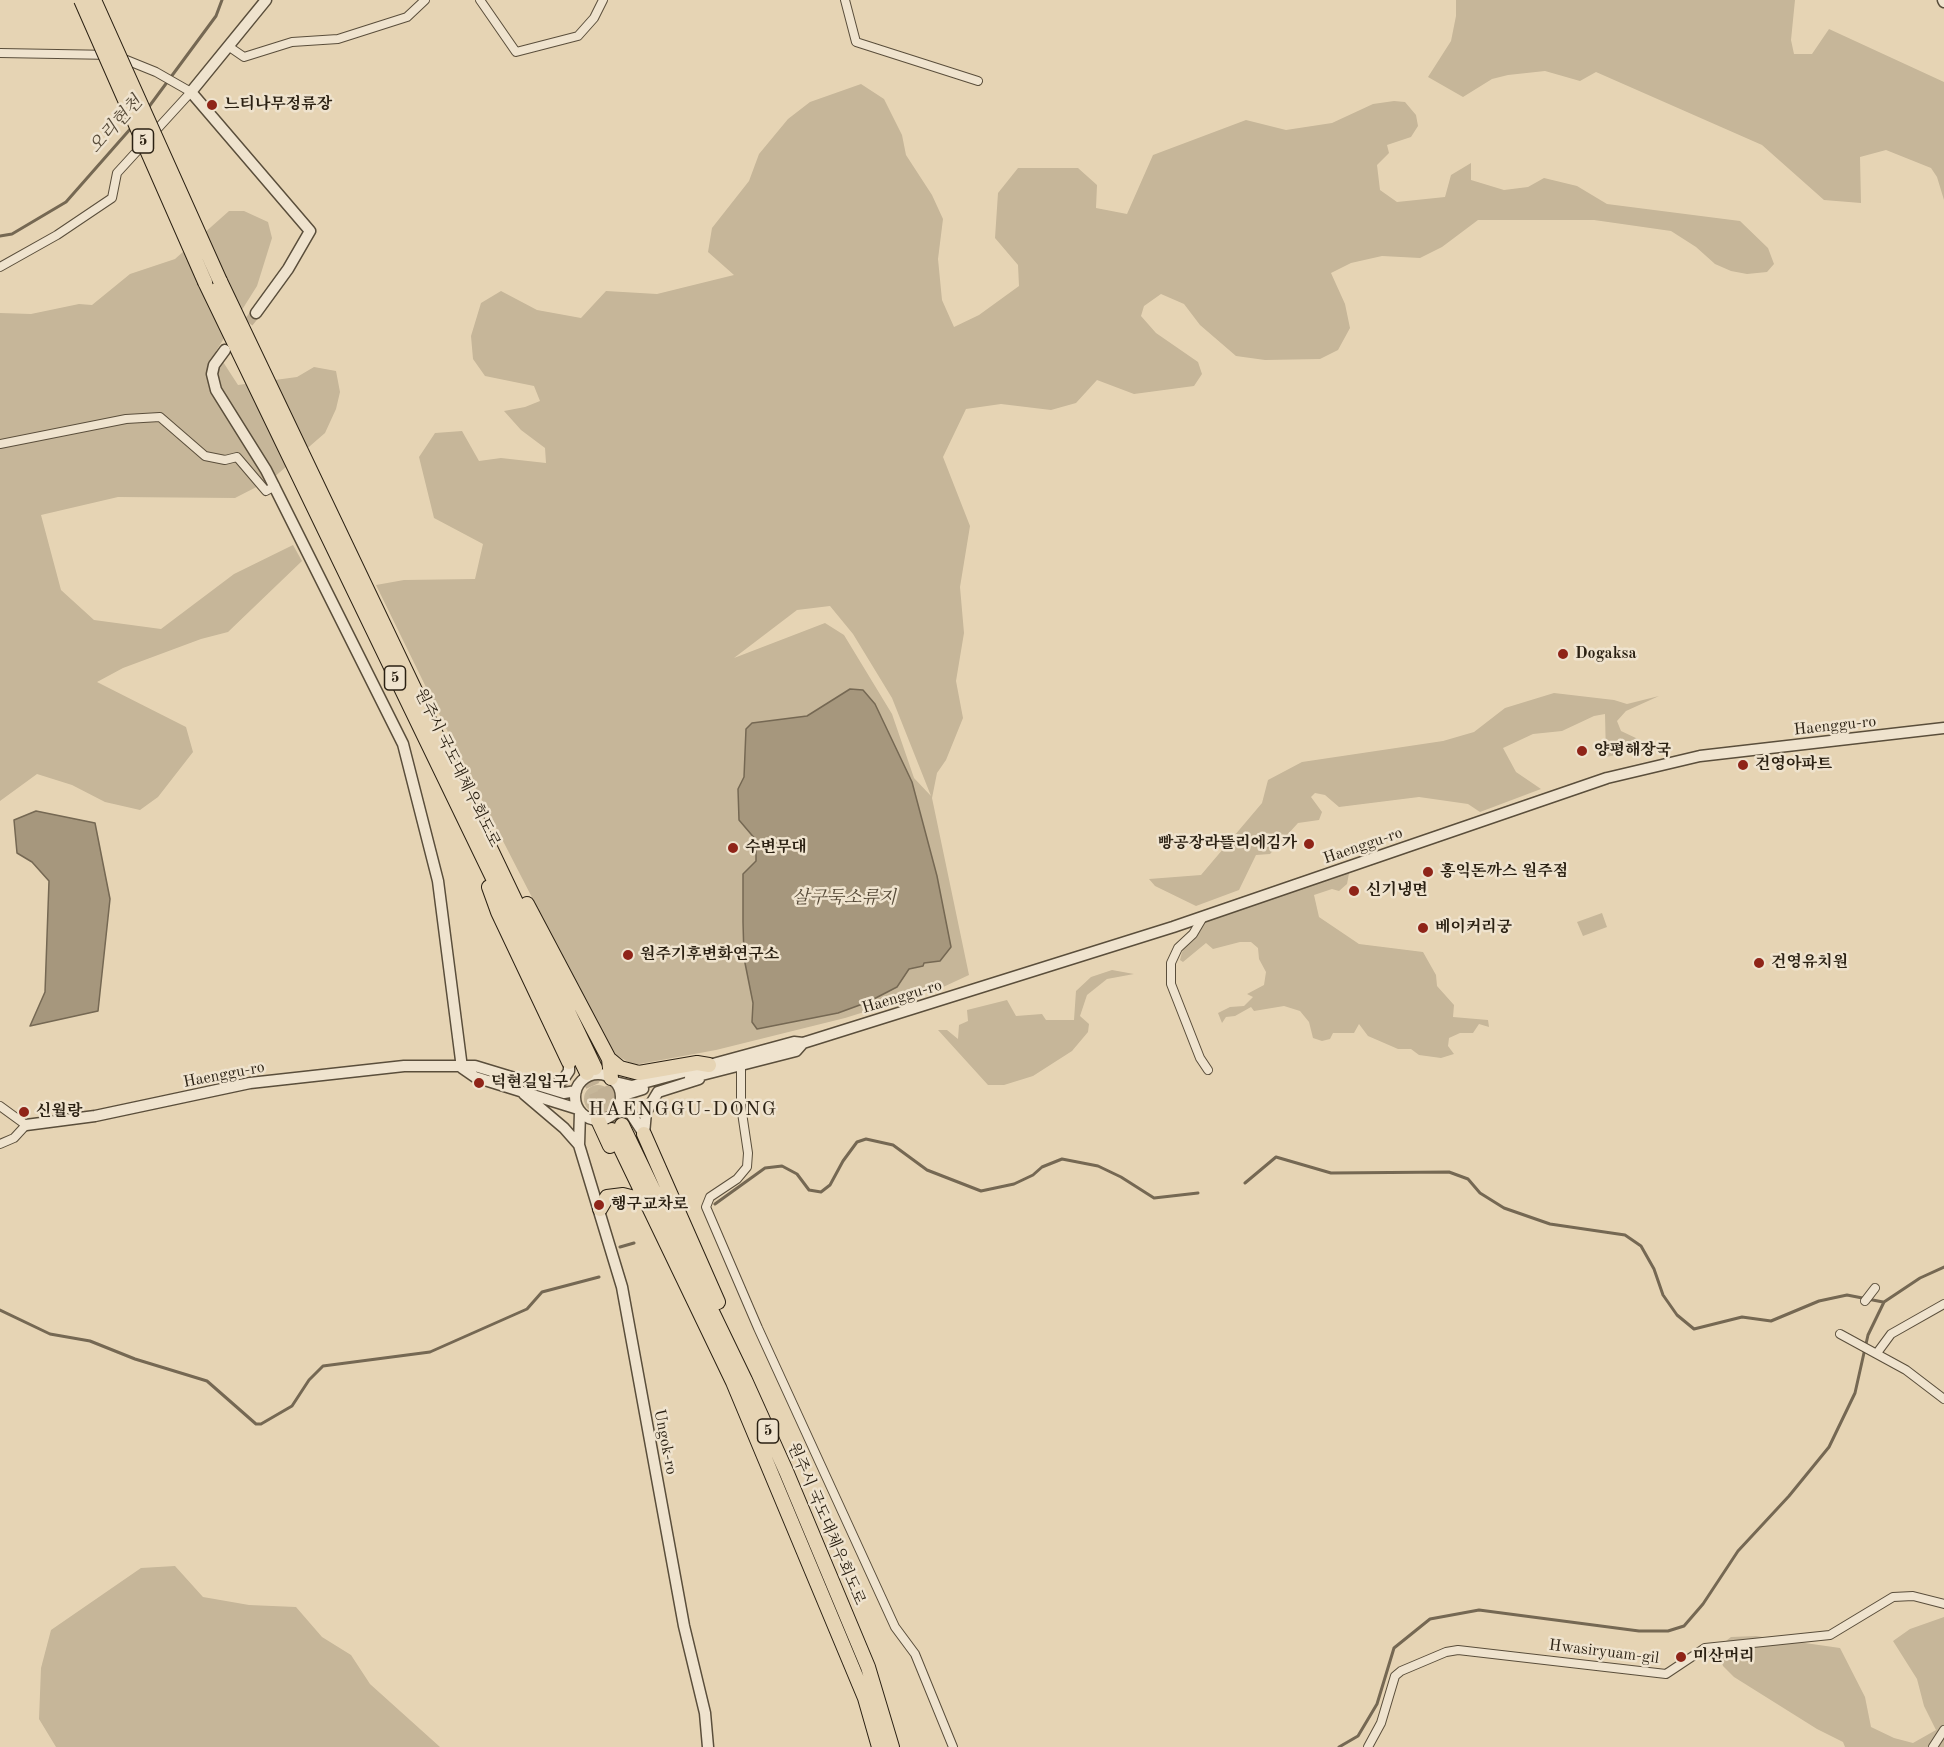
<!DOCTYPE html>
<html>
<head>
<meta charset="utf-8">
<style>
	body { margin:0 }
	canvas { display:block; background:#e6d4b4 }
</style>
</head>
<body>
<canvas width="1944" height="1747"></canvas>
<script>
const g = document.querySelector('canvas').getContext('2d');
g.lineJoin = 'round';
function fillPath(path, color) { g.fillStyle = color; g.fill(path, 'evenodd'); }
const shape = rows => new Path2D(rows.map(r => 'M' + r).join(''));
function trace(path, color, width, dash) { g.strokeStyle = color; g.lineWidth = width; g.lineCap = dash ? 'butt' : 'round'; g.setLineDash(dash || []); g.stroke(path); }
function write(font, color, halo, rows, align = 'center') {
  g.font = font + ' "Old Standard TT","Noto Serif KR",serif'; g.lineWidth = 5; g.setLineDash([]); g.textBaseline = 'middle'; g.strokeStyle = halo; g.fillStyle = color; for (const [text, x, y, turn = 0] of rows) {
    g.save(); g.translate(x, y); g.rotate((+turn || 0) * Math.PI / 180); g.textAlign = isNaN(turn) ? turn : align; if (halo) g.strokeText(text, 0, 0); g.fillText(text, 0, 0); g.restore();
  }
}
fillPath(shape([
	[1456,0,1795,0,1791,40,1794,54,1812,54,1829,29,1944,82,1944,200,1937,177,1931,168,1886,150,1860,157,1861,203,1824,200,1762,145,1596,72,1580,81,1545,71,1508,75,1492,79,1463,97,1428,77,1451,41,1456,16],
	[861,84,884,99,902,135,906,155,932,195,943,219,938,259,942,300,954,327,979,315,1019,286,1018,265,995,238,998,193,1018,168,1078,168,1097,185,1096,208,1127,214,1153,155,1246,120,1286,130,1332,123,1373,104,1394,101,1405,102,1416,115,1418,126,1411,137,1387,145,1389,153,1377,165,1380,190,1397,202,1445,197,1451,175,1471,163,1471,180,1504,190,1528,187,1544,178,1577,186,1607,204,1740,221,1768,248,1774,264,1767,272,1747,274,1731,271,1715,264,1696,247,1671,231,1594,220,1478,220,1442,247,1420,258,1382,256,1351,263,1331,273,1345,304,1350,328,1338,350,1320,359,1265,360,1236,356,1200,325,1184,304,1161,294,1144,306,1141,316,1156,333,1198,362,1202,374,1194,386,1134,394,1097,380,1076,403,1051,410,1001,404,966,409,943,457,970,526,960,587,964,633,956,681,963,718,946,760,937,773,932,798,969,975,941,988,845,1018,716,1050,634,1065,612,1053,468,773,376,585,404,580,475,579,483,544,434,518,419,457,435,433,462,431,479,461,501,458,546,463,545,448,521,430,504,411,525,407,540,401,534,386,485,376,473,359,471,336,481,303,501,291,537,310,581,318,606,291,657,294,734,275,708,252,712,228,749,181,759,154,788,119,810,102],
	[830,606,853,634,892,698,931,796,914,778,892,714,844,635,825,623,734,658,797,610],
	[229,211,244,211,268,222,272,238,257,286,216,351,238,385,297,377,314,367,336,371,340,392,336,409,325,433,272,479,235,498,118,497,41,515,61,590,94,620,161,629,234,574,293,545,302,561,228,632,201,639,123,668,97,682,186,727,193,752,158,797,140,810,105,802,72,785,37,774,0,801,0,313,31,314,79,304,92,305,130,274,175,259],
	[1554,693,1614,700,1627,704,1659,696,1626,711,1617,721,1621,731,1655,747,1606,757,1605,714,1594,716,1562,731,1533,734,1503,748,1516,772,1541,789,1480,812,1468,804,1419,797,1339,807,1325,795,1315,793,1311,797,1322,812,1319,820,1298,823,1270,854,1256,855,1239,890,1196,906,1155,886,1149,879,1201,875,1262,803,1268,780,1302,762,1443,741,1474,732,1505,708],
	[1350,868,1347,884,1339,891,1332,889,1314,895,1319,917,1359,944,1423,952,1436,975,1437,986,1454,1005,1453,1017,1488,1020,1489,1027,1479,1024,1473,1033,1460,1033,1449,1038,1448,1046,1454,1054,1441,1058,1419,1055,1411,1049,1398,1049,1368,1036,1359,1024,1354,1033,1333,1033,1330,1039,1322,1041,1313,1038,1309,1022,1300,1011,1284,1006,1254,1011,1251,1007,1235,1016,1226,1017,1222,1023,1218,1013,1230,1007,1244,1006,1253,997,1247,994,1264,985,1266,972,1259,959,1258,948,1251,942,1240,942,1213,949,1206,943,1183,962,1180,960,1182,952,1205,919],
	[1602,913,1607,927,1583,936,1577,922],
	[1112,970,1134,974,1107,979,1087,995,1080,1016,1089,1024,1088,1032,1072,1051,1033,1076,1004,1085,988,1085,938,1030,947,1030,958,1039,959,1025,968,1021,967,1010,1007,1000,1016,1016,1042,1014,1046,1020,1074,1020,1076,991,1091,977],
	'584 1099a14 14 0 1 1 28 0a14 14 0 1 1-28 0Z',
	[175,1566,203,1597,249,1605,296,1607,322,1637,351,1655,370,1684,440,1747,56,1747,39,1719,41,1668,51,1630,141,1568],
	[1944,1617,1944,1747,1845,1747,1843,1742,1817,1729,1734,1677,1723,1666,1717,1648,1731,1637,1756,1636,1840,1648,1865,1697,1871,1727,1894,1738,1913,1743,1936,1730,1924,1706,1917,1679,1893,1641,1910,1629]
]), '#c6b699');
const water = shape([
	[850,689,863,690,875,704,912,782,937,876,951,947,940,961,924,963,923,966,909,969,897,987,868,1002,838,1013,757,1029,752,1022,753,1003,744,958,743,922,743,874,756,861,756,840,739,820,738,789,744,777,746,729,752,723,807,716,850,689],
	[36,811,95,823,110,899,98,1011,30,1026,45,992,49,881,32,862,17,853,14,820,36,811]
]);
fillPath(water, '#a6977d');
trace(water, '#756853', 1.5);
trace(shape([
	[148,108,216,16,222,0],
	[0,236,12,234,66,202,132,127],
	[1245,1183,1276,1157,1331,1173,1449,1172,1468,1179,1480,1193,1504,1208,1550,1224,1625,1235,1641,1246,1654,1269,1663,1295,1677,1315,1694,1329,1742,1317,1771,1321,1819,1301,1847,1295,1883,1302],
	[715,1204,765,1168,782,1166,797,1174,809,1190,821,1192,830,1185,843,1161,857,1142,866,1139,893,1145,927,1170,981,1191,1014,1184,1033,1175,1042,1167,1062,1159,1098,1166,1121,1177,1154,1198,1198,1193],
	[620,1247,634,1243],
	[0,1310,50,1334,90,1341,135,1359,207,1381,256,1424,261,1424,292,1406,309,1380,323,1366,430,1352,527,1309,542,1292,599,1277],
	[1339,1747,1358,1736,1377,1704,1394,1648,1430,1619,1479,1610,1639,1631,1668,1631,1684,1626,1703,1604,1738,1551,1789,1496,1829,1447,1855,1393,1868,1335,1884,1302,1920,1278,1944,1267]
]), '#756853', 3);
trace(shape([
	[239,334,256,313]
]), '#c1b094', 10, [10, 5]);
trace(shape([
	[595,1068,622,1125],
	[587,1073,612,1130]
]), '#c1b094', 14, [14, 7]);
const minor = shape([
	[480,0,516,52,578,36,594,18,603,0],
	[845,0,856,42,978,81],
	[228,46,244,57,292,42,338,39,407,17,425,0],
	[0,53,114,55,156,72,191,92,117,173,112,198,57,235,0,267],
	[0,444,126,419,160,417,205,456,225,460,237,457,266,491,275,486],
	[1203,917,1193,934,1178,948,1171,963,1171,984,1200,1058,1208,1070],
	[741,1065,741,1106,748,1153,747,1167,737,1179,710,1197,706,1207,758,1328,895,1627,915,1654,953,1747],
	[0,1106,26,1125,14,1138,0,1144],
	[1865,1301,1875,1288],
	[1840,1334,1906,1370,1944,1399],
	[1877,1353,1891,1334,1944,1304],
	[1368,1747,1381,1723,1395,1676,1401,1671,1446,1652,1458,1650,1666,1674,1705,1648,1830,1635,1893,1597,1913,1596,1944,1604],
	[1933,1747,1944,1730]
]);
const tertiary = shape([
	[1943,0,1944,2],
	[256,313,288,269,310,231,191,92,266,0],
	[225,350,214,365,212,374,216,390,266,470,403,744,438,881,462,1068,475,1077,578,1109],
	'575 1097a23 23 0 1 1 46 0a23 23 0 1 1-46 0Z',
	[690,1078,796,1051,803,1043],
	[615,1082,632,1086,794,1042,803,1043,1173,927,1607,778,1700,756,1944,728],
	[551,1087,563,1080,569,1071,569,1062],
	[524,1094,564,1128,579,1145],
	[621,1100,627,1094,643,1089],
	[619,1106,631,1114,644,1134],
	[580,1112,579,1145,622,1287,684,1626,705,1713,708,1747],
	[26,1125,95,1116,250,1083,404,1066,475,1066,564,1093,576,1091],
	[644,1134,646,1112,658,1092,699,1079]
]);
const trunk = shape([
	[220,281,595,1068],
	[205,282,587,1073],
	[489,887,498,912,569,1062],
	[527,904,609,1059,620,1068,639,1073,697,1063,709,1065],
	[609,1059,611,1078],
	[598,1120,610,1146],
	[622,1125,745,1380,786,1471,868,1667,892,1747],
	[612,1130,733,1382,865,1698,879,1747],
	[644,1134,718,1302],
	[600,1209,607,1197,623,1195,635,1198]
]);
trace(minor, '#5a4e3b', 10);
trace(tertiary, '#5a4e3b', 13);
trace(trunk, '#2b2113', 16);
trace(minor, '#efe3ce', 8);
trace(tertiary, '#efe3ce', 10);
trace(trunk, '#e6d4b4', 14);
const trunkBridge = shape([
	[81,0,205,282],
	[94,0,220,281]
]);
trace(trunkBridge, '#2b2113', 16, []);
trace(trunkBridge, '#e6d4b4', 14);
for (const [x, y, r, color] of [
	[212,105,6,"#8f2418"],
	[1563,654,6,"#8f2418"],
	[1582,751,6,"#8f2418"],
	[1743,765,6,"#8f2418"],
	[1309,844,6,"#8f2418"],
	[733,848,6,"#8f2418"],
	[1428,872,6,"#8f2418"],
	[1354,891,6,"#8f2418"],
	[1423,928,6,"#8f2418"],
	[628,955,6,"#8f2418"],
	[1759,963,6,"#8f2418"],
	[479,1083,6,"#8f2418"],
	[24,1112,6,"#8f2418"],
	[599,1205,6,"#8f2418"],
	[1681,1657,6,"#8f2418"]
]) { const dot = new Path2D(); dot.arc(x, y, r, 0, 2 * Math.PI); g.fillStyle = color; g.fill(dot); trace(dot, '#efe3ce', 2); }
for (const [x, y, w] of [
	[143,141,21],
	[395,678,21],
	[768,1431,21]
]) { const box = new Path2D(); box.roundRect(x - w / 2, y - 12, w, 24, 4.5); g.fillStyle = '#efe3ce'; g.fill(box); trace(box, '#2b2113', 1.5); }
write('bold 15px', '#2b2113', null, [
	["5",143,141],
	["5",395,678],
	["5",768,1431]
]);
write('bold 16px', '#2b2113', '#efe3ce', [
	["느티나무정류장",224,105],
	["Dogaksa",1575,654],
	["양평해장국",1594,751],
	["건영아파트",1755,765],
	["빵공장라뜰리에김가",1297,844,"right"],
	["수변무대",745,848],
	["홍익돈까스 원주점",1440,872],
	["신기냉면",1366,891],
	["베이커리궁",1435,928],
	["원주기후변화연구소",640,955],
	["건영유치원",1771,963],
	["덕현길입구",491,1083],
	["신월랑",36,1112],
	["행구교차로",611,1205],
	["미산머리",1693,1657]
], 'left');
write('16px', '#2b2113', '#efe3ce', [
	["Haenggu-ro",1835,726,-6],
	["원주시 국도대체우회도로",457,768,64],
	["Haenggu-ro",1363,846,-19],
	["Haenggu-ro",902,997,-17],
	["Haenggu-ro",224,1075,-11],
	["Ungok-ro",665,1442,79],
	["원주시 국도대체우회도로",826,1524,67],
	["Hwasiryuam-gil",1604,1652,7]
]);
write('italic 18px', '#564a38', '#efe3ce', [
	["오리현천",116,125,-48],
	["살구둑소류지",844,898]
]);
g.letterSpacing = '1.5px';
write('20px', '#2b2113', '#efe3ce', [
	["HAENGGU-DONG",683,1110]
]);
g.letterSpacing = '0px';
</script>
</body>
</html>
